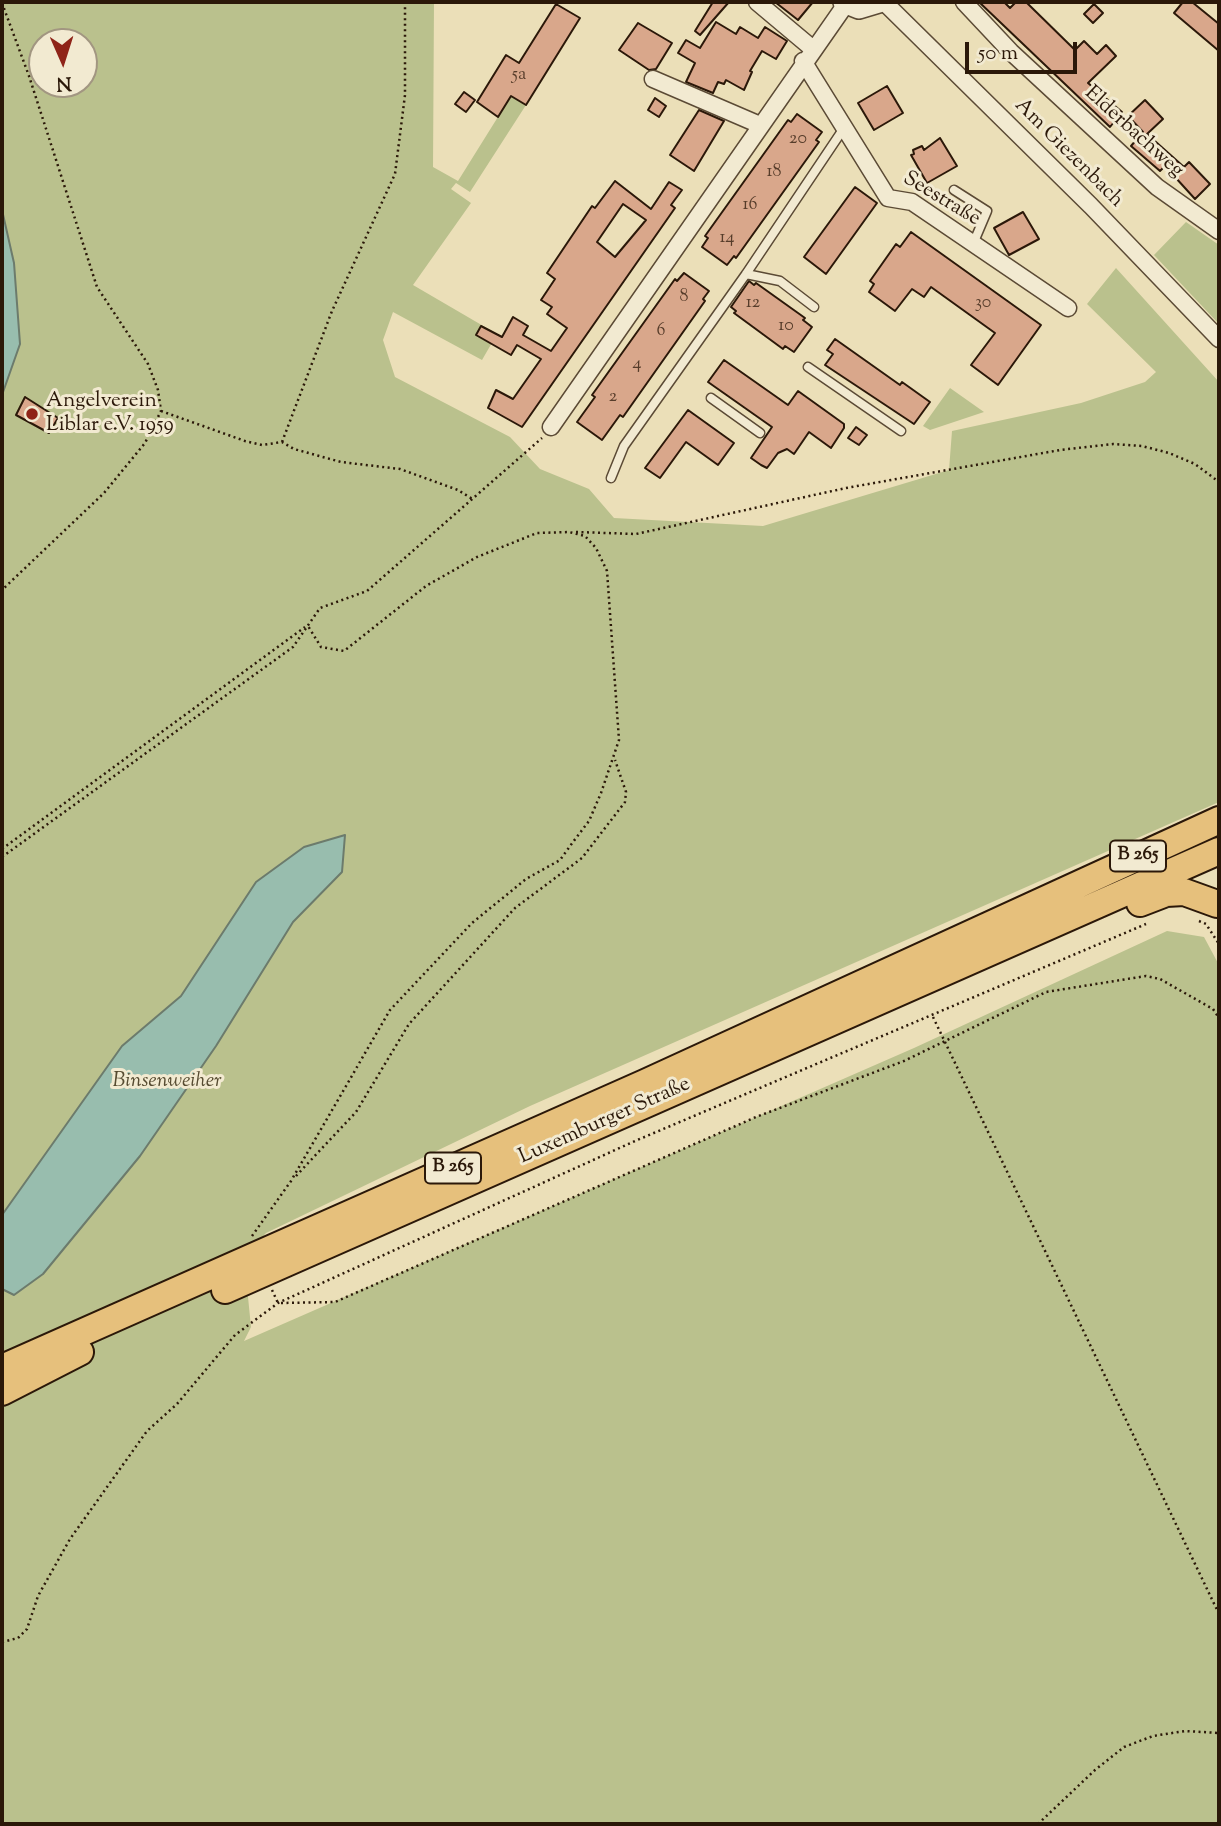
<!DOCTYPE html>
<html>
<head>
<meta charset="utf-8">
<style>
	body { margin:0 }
	#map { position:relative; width:1221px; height:1826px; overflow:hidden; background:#ebdfb8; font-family:"Sorts Mill Goudy",serif }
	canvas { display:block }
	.frame { position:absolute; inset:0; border:4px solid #2b1809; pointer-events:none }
	.north { position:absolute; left:28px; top:28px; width:70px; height:70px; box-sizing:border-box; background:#f2ead1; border:2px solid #a29681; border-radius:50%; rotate:177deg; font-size:19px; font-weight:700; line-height:28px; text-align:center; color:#2b1809 }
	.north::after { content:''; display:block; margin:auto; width:24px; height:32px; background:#8f2418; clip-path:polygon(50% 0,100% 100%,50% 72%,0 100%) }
	.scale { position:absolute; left:965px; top:42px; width:112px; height:32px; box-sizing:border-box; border:4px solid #2b1809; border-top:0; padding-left:9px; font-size:21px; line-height:24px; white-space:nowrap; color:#2b1809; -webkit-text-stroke:5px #f2ead1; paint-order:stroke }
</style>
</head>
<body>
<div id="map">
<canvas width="1221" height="1826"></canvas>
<div class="frame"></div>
<div class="north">N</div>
<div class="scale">50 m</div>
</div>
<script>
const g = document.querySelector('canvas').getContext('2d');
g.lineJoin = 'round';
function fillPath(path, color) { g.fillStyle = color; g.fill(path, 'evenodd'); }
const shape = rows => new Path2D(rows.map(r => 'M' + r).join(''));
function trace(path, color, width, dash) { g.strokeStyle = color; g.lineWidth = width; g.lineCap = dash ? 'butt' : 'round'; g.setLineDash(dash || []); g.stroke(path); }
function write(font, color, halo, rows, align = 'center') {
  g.font = font + ' "Sorts Mill Goudy",serif'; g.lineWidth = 6; g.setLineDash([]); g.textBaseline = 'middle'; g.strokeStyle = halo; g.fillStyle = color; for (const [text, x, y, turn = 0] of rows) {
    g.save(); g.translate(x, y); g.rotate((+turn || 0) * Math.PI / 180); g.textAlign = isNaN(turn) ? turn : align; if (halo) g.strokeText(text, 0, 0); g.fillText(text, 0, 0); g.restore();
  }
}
fillPath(shape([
	[2,2,434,2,433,167,458,181,511,96,526,105,470,192,456,183,451,189,471,203,413,285,497,334,482,360,393,312,383,340,395,377,510,437,540,469,589,489,614,518,763,526,949,470,952,431,1081,403,1145,382,1156,372,1087,304,1116,268,1219,382,1219,802,530,1106,266,1233,256,1244,247,1287,251,1327,244,1341,914,1048,1167,931,1204,937,1219,965,1219,1824,2,1824,2,395,20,344,14,263,2,210],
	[42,42,84,42,84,84,42,84],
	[1186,222,1219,245,1219,324,1154,255],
	[950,388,984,412,930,430,923,426]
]), '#bac18d');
const water = shape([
	[2,210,14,263,20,344,2,395,2,210],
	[345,835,342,872,293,922,216,1046,140,1156,43,1274,14,1295,2,1289,2,1215,122,1046,181,996,256,882,304,847,345,835]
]);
fillPath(water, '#98bdae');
trace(water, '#6c7b6c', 2);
const building = shape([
	[713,2,729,2,700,35,695,31,713,2],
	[775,2,813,2,798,20,775,2],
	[979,2,1004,2,1010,8,1016,2,1026,2,1075,50,1084,41,1097,54,1106,45,1116,56,1088,83,1122,112,1110,127,979,2],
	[1183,2,1192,2,1219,24,1219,51,1174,13,1183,2],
	[556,4,580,18,526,105,511,96,498,117,477,102,506,55,519,63,556,4],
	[1094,4,1103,13,1093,23,1084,14,1094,4],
	[716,22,736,34,740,27,758,38,765,27,787,41,776,59,762,51,750,71,752,72,744,90,726,80,724,84,718,82,713,93,686,82,695,63,678,53,686,40,700,48,716,22],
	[638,23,672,43,656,69,649,70,619,50,638,23],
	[887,86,903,113,874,130,858,103,887,86],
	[464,92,475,100,466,112,455,104,464,92],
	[655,98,666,106,659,117,648,110,655,98],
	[1145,100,1163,119,1147,134,1184,167,1189,162,1210,184,1195,199,1165,166,1160,171,1131,146,1143,132,1128,116,1145,100],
	[699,110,724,121,694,171,670,155,699,110],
	[797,114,822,132,816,140,819,142,736,258,734,256,727,265,702,247,708,238,705,236,788,120,791,122,797,114],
	[940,138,957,166,927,183,911,155,914,154,913,150,922,146,924,150,940,138],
	[615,181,651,209,669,182,682,190,671,205,675,208,522,427,488,408,496,390,513,399,541,359,517,345,511,355,476,335,481,326,502,337,513,317,528,326,523,335,551,351,567,328,547,314,552,307,541,300,555,279,547,273,592,206,595,208,615,181],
	[623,204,646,220,615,257,597,242,623,204],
	[855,187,877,203,826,274,804,257,855,187],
	[1023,212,1039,239,1009,255,994,228,1023,212],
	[911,232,1041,325,998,385,971,365,995,333,931,287,924,297,912,289,895,311,869,292,874,284,870,281,896,244,900,247,911,232],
	[684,273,709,291,703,299,705,301,623,417,620,415,602,440,577,422,595,397,592,395,675,279,677,281,684,273],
	[749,281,754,285,756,283,805,318,803,320,812,327,794,352,785,346,783,349,734,313,736,311,731,307,749,281],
	[835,339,900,385,902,382,930,402,914,424,825,365,833,354,827,350,835,339],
	[724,360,788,405,798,391,844,424,844,428,831,448,809,432,794,454,787,449,778,453,767,468,761,465,751,458,772,427,708,382,724,360],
	[25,397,58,418,49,433,16,415,25,397],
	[688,410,734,443,718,465,686,442,660,478,645,468,688,410],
	[856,427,867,435,859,445,848,438,856,427]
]);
fillPath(building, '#d9a78b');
trace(building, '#2b1809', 2);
const service = shape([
	[954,190,987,211,973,244],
	[746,274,780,281,814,307],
	[808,367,901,431],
	[711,398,760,433],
	[611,478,624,446,746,274,844,128]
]);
const minor = shape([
	[757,2,813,49],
	[884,2,1091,206,1219,339],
	[964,2,1011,52,1157,187,1219,231],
	[803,61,888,198,912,202,1068,308],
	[653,79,760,125],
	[551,427,846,4]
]);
const tertiary = shape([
	[844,2,859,8,879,2]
]);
const primary = shape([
	[1140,903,1166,893,1184,892,1217,904],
	[225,1290,1219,851],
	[2,1368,645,1083,1219,820],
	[2,1392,80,1352]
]);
trace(service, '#5b4a35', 11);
trace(minor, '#5b4a35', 19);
trace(tertiary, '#5b4a35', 24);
trace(primary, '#2b1809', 30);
trace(shape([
	[2,3,29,76,97,287,148,364,158,390,161,411,145,443,104,493,2,590],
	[161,411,245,441,262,445,282,442,294,449,341,462,400,469,458,490,474,500],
	[282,442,332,311,395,174,405,95,405,2],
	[576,532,636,534,846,488,1060,450,1113,444,1142,446,1169,453,1195,464,1219,482],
	[2,849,305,627],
	[2,857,293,647,320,608,367,591,542,438],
	[1199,921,1206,924,1219,944],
	[933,1017,1219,1614],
	[296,1176,356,1112,409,1024,515,908,582,858,625,802,626,792,615,760],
	[252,1236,291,1181,390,1010,472,923,526,879,560,860,573,842,589,821,601,793,619,740,607,571,596,548,585,536,569,532,537,533,477,557,426,586,344,651,321,647,308,626],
	[272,1290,278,1303],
	[281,1303,335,1302,756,1117,904,1061,1046,992,1146,976,1160,979,1213,1009,1219,1018],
	[2,1642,18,1638,27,1629,38,1596,70,1539,147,1431,177,1404,235,1335,278,1303,635,1141,1146,924],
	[1038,1824,1095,1770,1124,1747,1153,1736,1185,1731,1219,1733]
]), '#2b1809', 2.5, [2, 3.5]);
trace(service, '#f2ead1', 8);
trace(minor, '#f2ead1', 16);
trace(tertiary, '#f2ead1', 21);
trace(primary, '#e6c07c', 26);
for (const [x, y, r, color] of [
	[32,414,7,"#8f2418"]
]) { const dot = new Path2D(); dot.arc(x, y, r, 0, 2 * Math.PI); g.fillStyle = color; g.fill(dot); trace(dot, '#f2ead1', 2.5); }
write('18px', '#563c2a', null, [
	["5a",519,76],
	["20",798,140],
	["18",774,173],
	["16",750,206],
	["14",727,239],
	["8",684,298],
	["12",753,304],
	["30",983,304],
	["10",786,327],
	["6",661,332],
	["4",637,365],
	["2",613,398]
]);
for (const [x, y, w] of [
	[1138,856,56],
	[453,1168,56]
]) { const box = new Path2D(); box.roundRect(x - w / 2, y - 15.5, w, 31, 5); g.fillStyle = '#f2ead1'; g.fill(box); trace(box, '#2b1809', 2); }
write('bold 19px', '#2b1809', null, [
	["B 265",1138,856],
	["B 265",453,1168]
]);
write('21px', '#2b1809', '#f2ead1', [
	["Elderbachweg",1133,133,42],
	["Am Giezenbach",1068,154,45],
	["Seestraße",941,200,31],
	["Luxemburger Straße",605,1122,-24]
]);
write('21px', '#2b1809', '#f2ead1', [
	["Angelverein",46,402],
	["Liblar e.V. 1959",46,426]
], 'left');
write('italic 21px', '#564b31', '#f2ead1', [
	["Binsenweiher",167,1082]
]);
</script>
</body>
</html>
